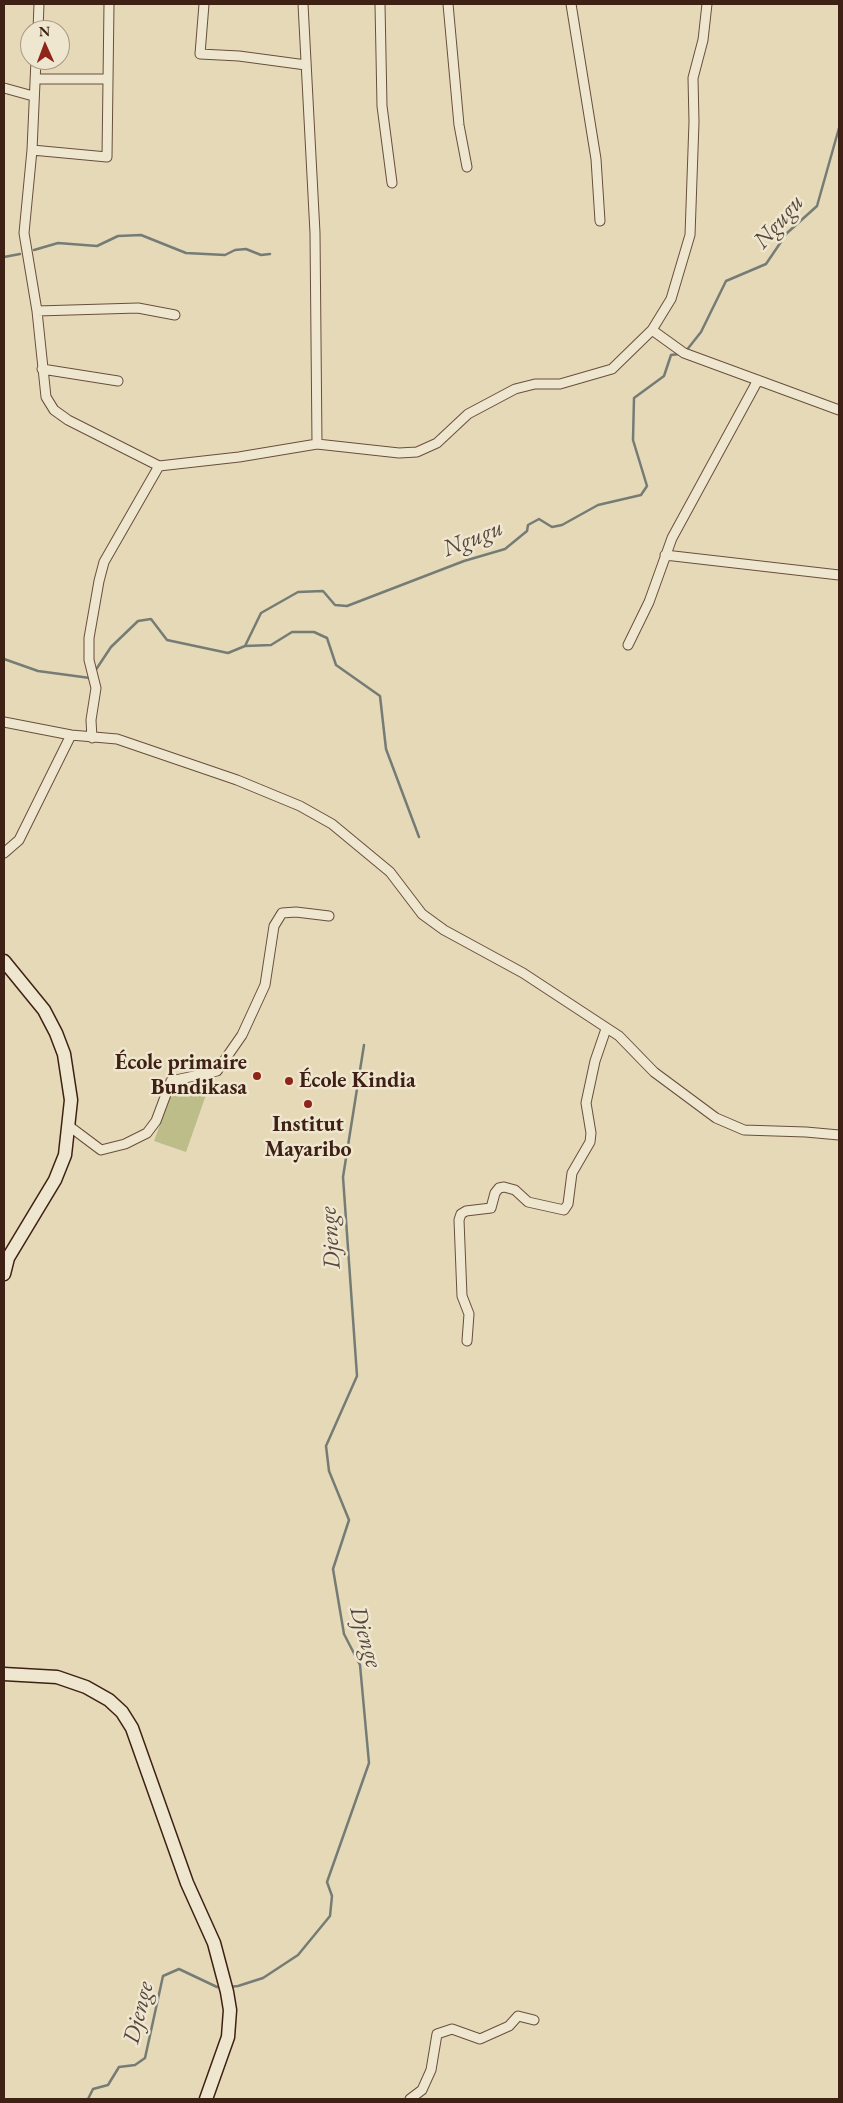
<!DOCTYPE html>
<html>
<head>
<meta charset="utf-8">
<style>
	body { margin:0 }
	#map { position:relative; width:843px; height:2103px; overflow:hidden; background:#e6d9b7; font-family:"EB Garamond",serif }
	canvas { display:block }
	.frame { position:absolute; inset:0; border:5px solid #3e2114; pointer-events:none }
	.north { position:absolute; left:20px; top:20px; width:50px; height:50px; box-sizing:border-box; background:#efe6d0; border:1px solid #a89785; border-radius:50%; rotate:358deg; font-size:14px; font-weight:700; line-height:20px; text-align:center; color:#3e2114 }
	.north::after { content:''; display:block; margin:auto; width:18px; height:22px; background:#8f2418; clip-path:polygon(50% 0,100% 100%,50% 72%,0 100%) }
</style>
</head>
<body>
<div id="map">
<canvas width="843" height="2103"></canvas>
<div class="frame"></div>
<div class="north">N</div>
</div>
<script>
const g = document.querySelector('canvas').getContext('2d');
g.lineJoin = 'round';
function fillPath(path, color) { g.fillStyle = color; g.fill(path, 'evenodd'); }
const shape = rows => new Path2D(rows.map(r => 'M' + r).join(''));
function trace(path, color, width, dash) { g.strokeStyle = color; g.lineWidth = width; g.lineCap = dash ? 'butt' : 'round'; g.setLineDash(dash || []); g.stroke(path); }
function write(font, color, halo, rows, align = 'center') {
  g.font = font + ' "EB Garamond",serif'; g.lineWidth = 5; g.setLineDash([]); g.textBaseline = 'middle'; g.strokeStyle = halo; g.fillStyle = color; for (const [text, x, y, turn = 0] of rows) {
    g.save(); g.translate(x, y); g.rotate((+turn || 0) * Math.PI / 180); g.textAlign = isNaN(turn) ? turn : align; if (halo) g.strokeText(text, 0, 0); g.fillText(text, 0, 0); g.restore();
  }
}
fillPath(shape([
	[176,1081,207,1092,186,1152,154,1141]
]), '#bdbd89');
trace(shape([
	[34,250,58,243,97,246,118,236,141,235,186,253,225,255,235,250,246,249,261,255,270,254],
	[4,257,20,254],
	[686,351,701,332,726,281,766,264,787,233,817,206,839,128],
	[245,646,261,613,298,592,323,591,335,605,347,606,464,561,505,549,527,531,528,525,539,519,552,527,562,525,598,505,641,495,647,486,633,440,634,398,664,376,671,355,679,354],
	[4,659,38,671,90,678],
	[95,671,111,647,138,621,151,619,167,640,228,653,245,646,271,645,292,632,314,632,327,638,336,665,380,696,386,749,419,837],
	[229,1987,238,1986,263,1978,298,1955,330,1916,332,1896,327,1882,369,1763,360,1665,344,1634,333,1569,349,1520,329,1471,326,1446,357,1376,343,1177,364,1045],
	[88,2099,93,2089,108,2085,119,2067,135,2065,145,2058,163,1976,179,1969,217,1987,221,1987]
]), '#757c76', 2.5);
const minor = shape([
	[204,4,200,54,239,56,306,65],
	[303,4,315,233,317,444],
	[380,4,382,106,392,183],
	[448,4,459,125,467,167],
	[571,4,596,159,600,221],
	[38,30,39,4],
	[36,60,32,150,24,233,37,311,46,397,54,410,68,420,159,466,239,457,317,444,399,453,417,452,437,443,468,414,515,389,535,384,560,384,612,369,652,330,671,299,690,235,694,122,693,78,703,40,707,4],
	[35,79,108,79],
	[4,88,33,96],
	[32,150,107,157,109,4],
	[37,311,138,308,175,315],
	[652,330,684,353,839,410],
	[42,369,118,381],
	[665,555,839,575],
	[628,645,649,602,672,538,758,380],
	[4,722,71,735,117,739,237,780,300,806,332,824,390,872,422,914,444,930,523,973,619,1036,654,1072,716,1118,744,1130,806,1132,839,1135],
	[92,738,91,720,96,688,89,660,89,638,99,581,104,562,159,466],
	[4,853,19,840,71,735],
	[69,1126,101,1150,125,1144,147,1133,156,1121,171,1081,217,1071,242,1035,265,985,274,926,282,913,296,912,329,916],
	[467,1341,469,1314,462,1296,459,1220,461,1214,466,1211,491,1208,495,1193,499,1188,504,1187,515,1190,528,1202,564,1210,568,1204,572,1173,590,1142,591,1133,586,1103,595,1061,606,1029],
	[410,2099,422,2090,431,2070,437,2034,452,2029,480,2039,509,2026,518,2016,534,2020]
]);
const secondary = shape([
	[4,961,44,1010,56,1033,64,1054,71,1100,65,1155,55,1180,8,1258,4,1274],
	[4,1674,57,1677,86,1687,109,1700,122,1712,132,1728,187,1883,214,1943,227,1992,230,2010,228,2037,206,2099]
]);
trace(minor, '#684f3d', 11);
trace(secondary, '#3e2114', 15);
trace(minor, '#efe6d0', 9);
trace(secondary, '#efe6d0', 12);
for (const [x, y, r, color] of [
	[257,1076,5,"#8f2418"],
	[289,1081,5,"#8f2418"],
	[308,1104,5,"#8f2418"]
]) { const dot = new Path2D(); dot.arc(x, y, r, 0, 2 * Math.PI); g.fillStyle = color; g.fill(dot); trace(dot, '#efe6d0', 2); }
write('bold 22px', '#3e2114', '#efe6d0', [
	["École primaire",247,1063],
	["Bundikasa",247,1088],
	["École Kindia",299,1081,"left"],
	["Institut",308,1125,"center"],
	["Mayaribo",308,1150,"center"]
], 'right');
write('italic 24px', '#55473d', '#efe6d0', [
	["Ngugu",779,222,-49],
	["Ngugu",473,539,-22],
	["Djenge",331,1238,-94],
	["Djenge",365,1637,74],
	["Djenge",139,2013,-76]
]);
</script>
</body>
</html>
